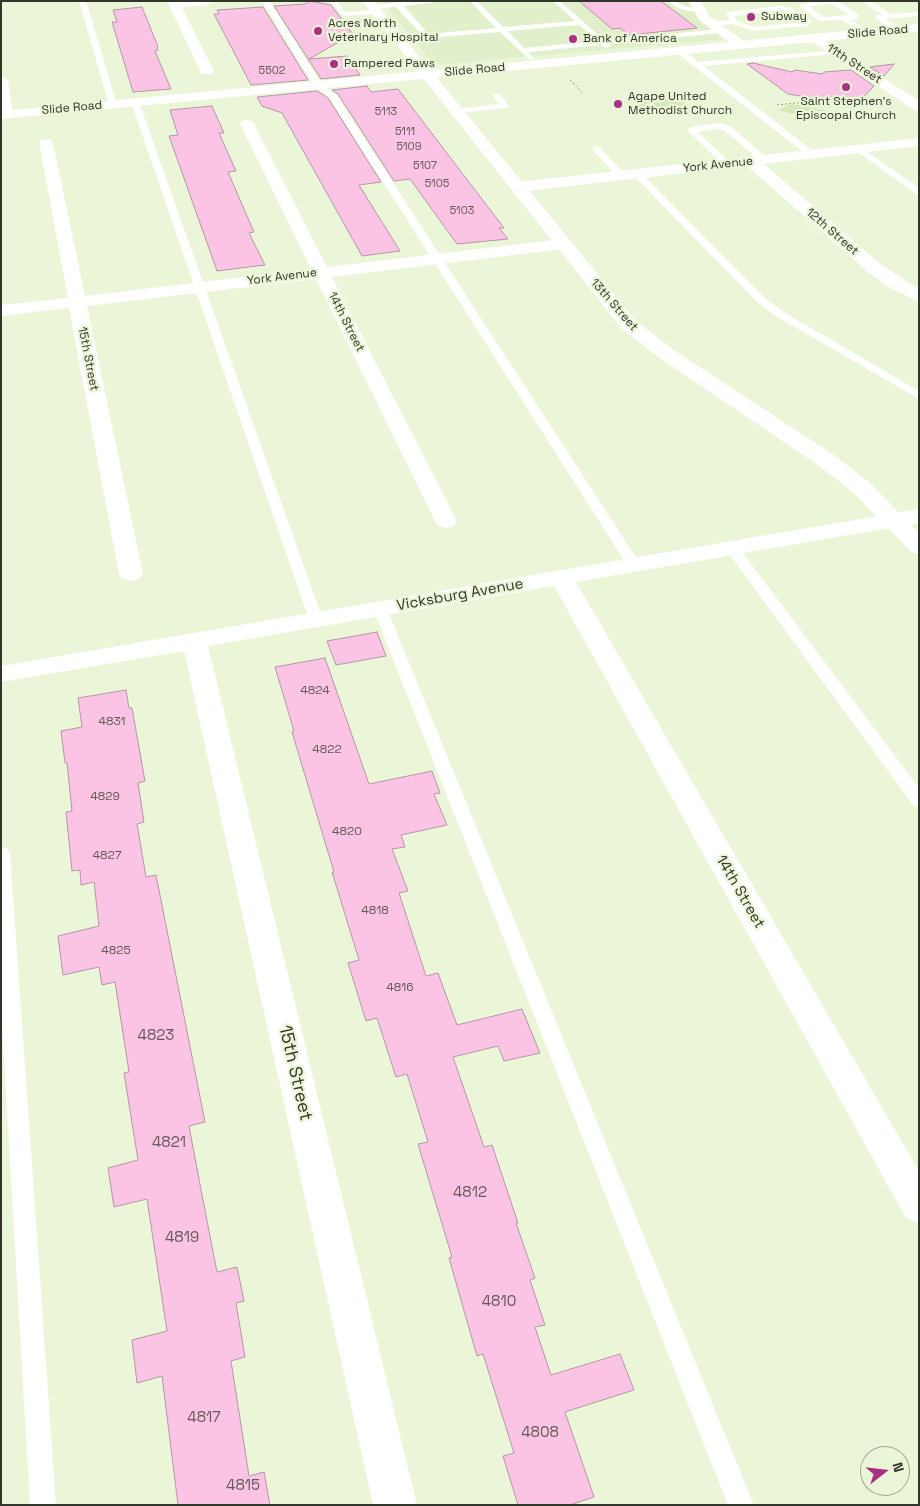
<!DOCTYPE html>
<html>
<head>
<meta charset="utf-8">
<style>
	body { margin:0 }
	#map { position:relative; width:920px; height:1506px; overflow:hidden; background:#ebf6d9; font-family:"Space Grotesk",sans-serif }
	canvas { display:block }
	.frame { position:absolute; inset:0; border:2px solid #31362a; pointer-events:none }
	.north { position:absolute; left:860px; top:1446px; width:50px; height:50px; box-sizing:border-box; background:#ebf6d9; border:1px solid #a1a993; border-radius:50%; rotate:74deg; font-size:14px; font-weight:700; line-height:20px; text-align:center; color:#31362a }
	.north::after { content:''; display:block; margin:auto; width:18px; height:22px; background:#aa3084; clip-path:polygon(50% 0,100% 100%,50% 72%,0 100%) }
</style>
</head>
<body>
<div id="map">
<canvas width="920" height="1506"></canvas>
<div class="frame"></div>
<div class="north">N</div>
</div>
<script>
const g = document.querySelector('canvas').getContext('2d');
g.lineJoin = 'round';
function fillPath(path, color) { g.fillStyle = color; g.fill(path, 'evenodd'); }
const shape = rows => new Path2D(rows.map(r => 'M' + r).join(''));
function trace(path, color, width, dash) { g.strokeStyle = color; g.lineWidth = width; g.lineCap = dash ? 'butt' : 'round'; g.setLineDash(dash || []); g.stroke(path); }
function write(font, color, halo, rows, align = 'center') {
  g.font = font + ' "Space Grotesk",sans-serif'; g.lineWidth = 4.5; g.setLineDash([]); g.textBaseline = 'middle'; g.strokeStyle = halo; g.fillStyle = color; for (const [text, x, y, turn = 0] of rows) {
    g.save(); g.translate(x, y); g.rotate((+turn || 0) * Math.PI / 180); g.textAlign = isNaN(turn) ? turn : align; if (halo) g.strokeText(text, 0, 0); g.fillText(text, 0, 0); g.restore();
  }
}
fillPath(shape([
	[382,1,686,1,690,4,698,19,725,39,443,64,432,62]
]), '#e1efca');
fillPath(shape([
	[672,92,695,112,651,116,629,97],
	[792,104,825,110,837,117,814,120,778,110]
]), '#d6e9b6');
const building = shape([
	[309,1,331,5,353,34,309,59,347,56,360,75,321,79,274,6,305,4,309,1],
	[579,1,661,1,697,28,629,35,620,28,612,29,579,1],
	[142,7,157,44,158,50,155,51,171,89,133,92,112,22,117,22,113,10,142,7],
	[263,7,308,80,251,85,214,14,219,14,217,10,263,7],
	[753,63,792,72,795,70,822,74,824,72,851,70,874,86,856,105,788,94,747,64,753,63],
	[894,64,884,76,870,67,894,64],
	[367,86,371,92,398,89,504,228,499,228,508,239,457,244,410,179,394,181,338,94,332,90,367,86],
	[317,91,328,98,381,182,359,185,400,251,362,256,282,113,262,106,257,97,317,91],
	[212,106,224,133,219,133,236,171,228,172,254,232,249,233,265,265,217,271,169,136,178,135,170,110,212,106],
	[377,632,386,656,336,665,327,641,377,632],
	[325,658,369,784,432,771,440,793,434,794,447,825,401,835,405,847,392,849,408,891,399,893,426,976,438,973,457,1025,522,1009,540,1053,504,1061,498,1046,453,1057,484,1147,492,1145,518,1223,516,1223,535,1278,530,1280,545,1325,535,1327,551,1375,620,1354,634,1390,565,1412,594,1497,570,1505,518,1505,503,1456,514,1453,483,1354,477,1356,449,1258,452,1257,418,1144,428,1142,407,1074,396,1077,377,1018,366,1021,348,963,359,960,332,872,334,872,292,732,294,731,275,667,325,658],
	[126,690,129,708,132,708,145,781,138,783,144,822,137,824,146,877,156,875,205,1122,189,1126,202,1195,217,1272,237,1267,244,1301,236,1303,245,1357,231,1361,249,1476,264,1472,270,1505,178,1505,162,1376,137,1383,132,1340,167,1331,147,1199,114,1207,108,1168,138,1160,124,1073,129,1072,115,982,102,985,99,967,63,975,58,936,99,926,94,882,81,885,80,870,72,871,66,812,72,811,67,763,65,763,61,731,82,727,78,698,126,690]
]);
fillPath(building, '#fbc4e4');
trace(building, '#b396a7', 1);
trace(shape([
	[570,80,582,92],
	[777,105,805,102,811,99]
]), '#969f89', 1, [2, 2]);
fillPath(shape([
	[79,1,86,1,117,105,116,107,109,105,79,1],
	[262,1,269,1,321,83,336,95,641,565,639,568,634,569,627,565,329,97,315,87,262,1],
	[330,1,337,1,345,12,376,10,380,12,376,14,343,16,330,1],
	[392,1,444,1,404,6,428,34,496,28,470,1,477,1,503,27,575,21,553,1,560,1,604,40,721,29,725,31,721,33,609,44,611,46,607,48,601,45,528,52,534,58,530,60,500,32,396,41,396,37,421,34,396,7,372,9,368,7,372,5,393,3,392,1],
	[579,25,597,41,524,48,508,31,579,25],
	[666,1,675,1,684,6,703,10,699,12,682,10,666,1],
	[819,1,837,1,859,15,859,19,851,20,871,33,864,35,842,20,819,21,798,5,819,1],
	[832,4,849,15,824,17,809,6,832,4],
	[862,1,870,1,891,14,919,12,919,16,886,19,903,30,896,32,876,19,876,15,882,15,862,1],
	[781,6,791,8,812,22,806,26,753,31,733,24,712,26,708,24,712,22,729,20,726,12,781,6],
	[781,10,787,11,803,22,754,27,737,21,734,16,781,10],
	[677,49,683,49,698,62,838,50,838,54,835,54,704,66,814,152,814,156,808,156,677,53,677,49],
	[494,94,500,94,509,106,508,108,456,113,452,111,456,109,499,104,493,96,494,94],
	[132,100,139,102,323,620,321,623,316,624,311,623,309,620,131,102,132,100],
	[718,123,730,126,767,158,767,162,761,162,724,130,718,129,698,132,731,164,730,166,724,166,687,130,691,127,718,123],
	[596,146,599,147,625,174,625,178,619,178,593,151,593,147,596,146],
	[859,146,919,188,919,196,856,151,856,147,859,146],
	[637,171,640,172,765,298,782,311,919,391,919,399,774,315,757,302,634,176,634,172,637,171],
	[732,544,737,545,919,788,919,807,913,805,727,551,725,548,727,545,732,544],
	[380,605,385,606,387,609,754,1505,728,1505,373,609,375,606,380,605],
	[1,847,7,848,10,853,56,1505,30,1505,1,1007,1,847]
]), '#fff');
fillPath(shape([
	[167,1,213,1,207,5,182,7,214,71,212,74,202,74,200,71,167,1],
	[689,1,701,1,709,16,745,42,747,45,745,48,737,48,700,21,689,1],
	[815,34,919,101,919,111,914,110,811,41,809,38,811,35,815,34],
	[1,76,8,80,13,115,11,118,6,119,1,118,1,76],
	[247,120,252,121,254,124,327,267,563,239,569,240,571,244,569,248,563,249,332,277,457,521,454,526,446,528,438,526,435,521,316,279,87,306,143,574,139,579,131,581,123,579,119,574,69,308,1,316,1,305,68,298,39,143,41,140,46,139,51,140,53,143,85,296,311,269,240,124,242,121,247,120],
	[919,138,919,146,764,164,880,264,919,289,919,302,890,288,868,272,747,166,518,192,512,190,510,187,512,184,518,182,919,138],
	[919,509,919,523,576,582,919,1171,919,1223,906,1218,554,586,208,646,417,1505,373,1505,184,651,1,682,1,666,919,509]
]), '#fff');
fillPath(shape([
	[362,1,374,1,636,321,675,351,834,455,870,483,919,533,919,554,911,552,854,493,818,465,661,359,622,329,362,1]
]), '#fff');
fillPath(shape([
	[919,24,919,32,1,119,1,111,919,24]
]), '#fff');
for (const [x, y, r, color] of [
	[751,17,5,"#aa3084"],
	[318,31,5,"#aa3084"],
	[573,39,5,"#aa3084"],
	[334,64,5,"#aa3084"],
	[846,87,5,"#aa3084"],
	[618,104,5,"#aa3084"]
]) { const dot = new Path2D(); dot.arc(x, y, r, 0, 2 * Math.PI); g.fillStyle = color; g.fill(dot); trace(dot, '#ebf6d9', 2); }
write('11px', '#645a58', null, [
	["5502",272,71],
	["5113",386,112],
	["5111",405,132],
	["5109",409,147],
	["5107",425,166],
	["5105",437,184],
	["5103",462,211]
]);
write('12px', '#31362a', '#ebf6d9', [
	["Subway",761,17],
	["Acres North",328,24],
	["Veterinary Hospital",328,38],
	["Bank of America",583,39],
	["Pampered Paws",344,64],
	["Agape United",628,97],
	["Methodist Church",628,111],
	["Saint Stephen's",846,102,"center"],
	["Episcopal Church",846,116,"center"]
], 'left');
write('12px', '#31362a', '#ebf6d9', [
	["Slide Road",878,32,-5],
	["11th Street",854,64,33],
	["Slide Road",475,70,-5],
	["Slide Road",72,108,-5],
	["York Avenue",718,165,-6],
	["12th Street",832,232,41],
	["York Avenue",282,277,-7],
	["13th Street",614,305,49],
	["14th Street",346,322,63],
	["15th Street",88,359,79]
]);
write('12px', '#645a58', null, [
	["4824",315,691],
	["4831",112,722],
	["4822",327,750],
	["4829",105,797],
	["4820",347,832],
	["4827",107,856],
	["4818",375,911],
	["4825",116,951],
	["4816",400,988]
]);
write('15px', '#31362a', '#ebf6d9', [
	["Vicksburg Avenue",460,595,-10],
	["14th Street",740,892,60]
]);
write('15px', '#645a58', null, [
	["4823",156,1036],
	["4821",169,1143],
	["4812",470,1193],
	["4819",182,1238],
	["4810",499,1302],
	["4817",204,1418],
	["4808",540,1433],
	["4815",243,1486]
]);
write('18px', '#31362a', '#ebf6d9', [
	["15th Street",295,1073,77]
]);
</script>
</body>
</html>
